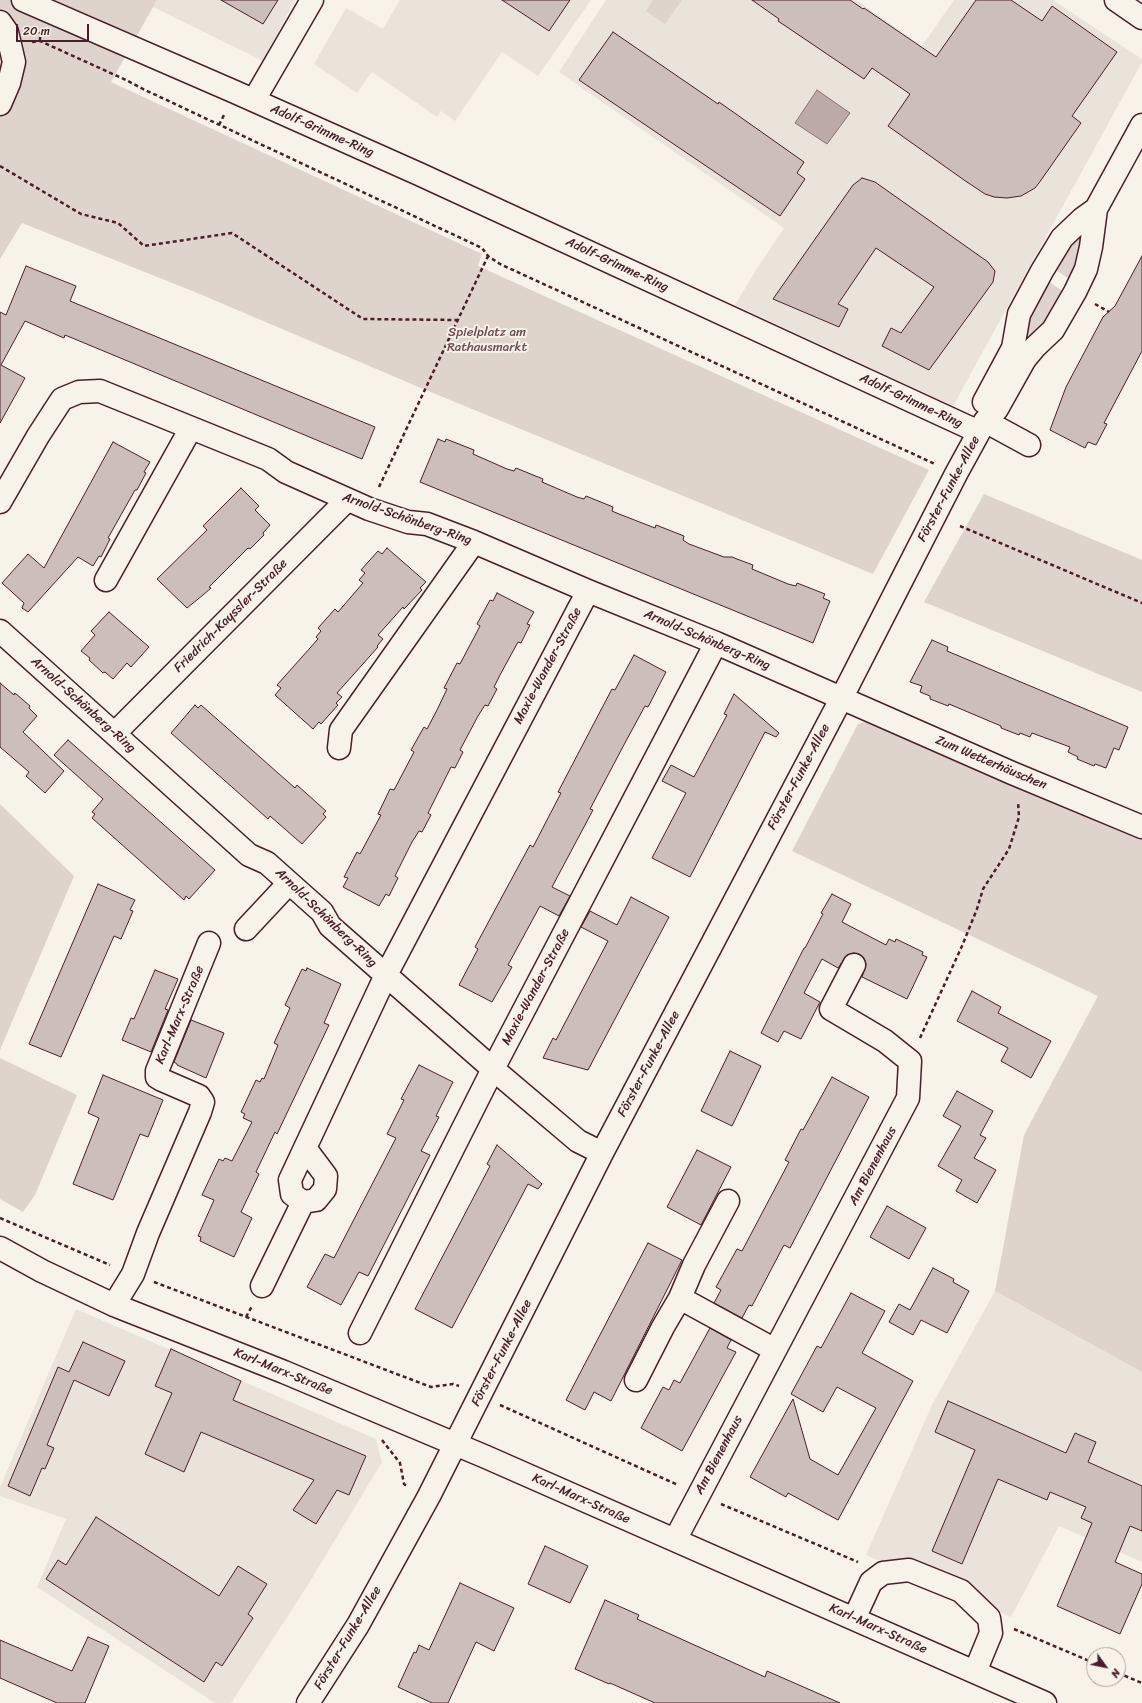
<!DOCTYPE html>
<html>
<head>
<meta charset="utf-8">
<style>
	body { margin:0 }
	#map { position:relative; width:1142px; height:1703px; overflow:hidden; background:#f7f3e8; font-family:Sriracha,sans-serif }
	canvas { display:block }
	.north { position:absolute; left:1086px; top:1647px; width:40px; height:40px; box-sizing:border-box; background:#f7f3e8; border:1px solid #b29e9c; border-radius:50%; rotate:123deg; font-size:11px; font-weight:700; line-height:16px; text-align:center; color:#4a1f2b }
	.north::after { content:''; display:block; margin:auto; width:14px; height:18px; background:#4a1f2b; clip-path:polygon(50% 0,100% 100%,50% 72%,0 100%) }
	.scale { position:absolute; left:16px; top:24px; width:73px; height:18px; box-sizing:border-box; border:2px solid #4a1f2b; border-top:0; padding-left:5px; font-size:12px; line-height:14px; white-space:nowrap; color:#4a1f2b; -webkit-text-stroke:3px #f7f3e8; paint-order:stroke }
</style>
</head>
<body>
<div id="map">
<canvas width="1142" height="1703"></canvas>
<div class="north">N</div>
<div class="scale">20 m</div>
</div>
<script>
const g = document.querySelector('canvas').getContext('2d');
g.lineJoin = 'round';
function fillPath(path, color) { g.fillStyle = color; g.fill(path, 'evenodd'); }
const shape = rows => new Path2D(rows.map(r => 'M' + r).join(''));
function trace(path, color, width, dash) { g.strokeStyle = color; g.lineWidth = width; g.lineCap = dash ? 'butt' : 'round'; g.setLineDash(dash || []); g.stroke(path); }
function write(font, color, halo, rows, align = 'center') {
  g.font = font + ' Sriracha,sans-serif'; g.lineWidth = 4; g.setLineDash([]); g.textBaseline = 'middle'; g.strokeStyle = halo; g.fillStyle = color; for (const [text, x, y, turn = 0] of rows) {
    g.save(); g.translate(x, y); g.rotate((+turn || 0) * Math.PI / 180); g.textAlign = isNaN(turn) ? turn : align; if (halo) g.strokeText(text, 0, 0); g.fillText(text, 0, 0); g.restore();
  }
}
fillPath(shape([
	[157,0,295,0,263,61,153,7],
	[400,0,503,0,549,31,570,0,591,0,538,76,502,52,455,121,441,111,437,117,372,72,357,93,314,64,346,8,383,29],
	[606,0,856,0,922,46,954,0,1053,0,1142,59,1142,62,953,406,735,305,756,270,784,228,559,72],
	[995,1291,1142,1372,1142,1562,1059,1526,1011,1617,866,1555,932,1405],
	[76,1309,376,1439,382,1462,306,1588,231,1703,215,1703,37,1587,66,1519,0,1496,0,1487]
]), '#eae3da');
fillPath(shape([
	[0,0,157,0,111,82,482,254,478,266,929,470,873,574,421,388,195,292,22,223,0,259],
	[653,0,682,0,665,24,646,11],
	[1084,233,1074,282,1051,267,1058,254],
	[1045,279,1067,294,1022,353,1025,329],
	[984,494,1142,560,1142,692,924,602],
	[866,722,1142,835,1142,1372,995,1291,1024,1135,1098,996,792,851,858,724],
	[0,804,74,876,0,1050],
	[0,1058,77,1095,35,1195,23,1212,0,1199]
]), '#ded4cc');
const water = shape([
	[817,90,850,113,827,144,795,123,817,90]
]);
fillPath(water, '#bcaaa7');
trace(water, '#8e7275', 1);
const building = shape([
	[221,0,278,0,263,24,221,0],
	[502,0,570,0,549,31,502,0],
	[752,0,850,0,863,9,864,8,936,57,976,0,1011,0,1042,21,1052,6,1117,52,1072,116,1081,123,1039,183,1035,188,1021,196,1007,198,994,197,985,194,964,180,888,126,910,94,872,68,864,79,778,21,779,19,752,0],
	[613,32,718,104,719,102,804,162,797,173,805,179,780,216,579,80,613,32],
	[862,178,875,182,988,262,995,271,993,282,929,370,882,346,891,328,901,333,934,287,876,248,838,304,848,309,839,327,773,299,853,185,862,178],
	[1142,256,1142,351,1104,423,1107,424,1096,445,1088,442,1085,448,1050,430,1066,387,1103,317,1115,306,1142,256],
	[26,266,76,286,70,301,375,427,362,459,130,362,65,335,64,338,25,321,1,365,25,378,0,423,0,312,6,315,26,266],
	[438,439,445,442,446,439,474,450,473,454,507,469,514,471,516,468,543,479,542,482,577,497,584,499,586,496,613,507,612,511,619,514,655,528,656,525,684,536,683,540,689,544,724,557,732,557,737,559,753,565,752,569,788,584,796,586,797,583,825,594,823,598,830,601,813,643,420,482,438,439],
	[113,442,150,462,144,472,146,473,137,490,135,490,108,538,110,539,101,557,99,556,93,566,78,557,28,612,22,608,24,603,2,583,28,554,44,568,113,442],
	[241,488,259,506,255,510,270,525,263,533,264,535,250,549,248,548,209,587,211,588,203,595,187,608,157,579,207,530,203,526,241,488],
	[387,548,426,582,420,588,422,590,404,609,403,607,378,635,383,639,377,646,378,647,337,693,342,697,336,703,338,705,321,724,319,722,313,729,275,695,281,688,277,685,318,639,316,637,321,631,318,628,335,609,338,612,363,583,359,580,365,573,361,570,378,551,382,554,387,548],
	[497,593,534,612,527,624,530,625,521,643,518,642,500,675,494,687,497,689,488,706,485,705,478,716,460,750,463,752,455,768,451,767,428,813,431,815,422,832,419,831,412,842,395,876,398,878,389,896,386,894,379,906,343,887,348,878,344,877,357,852,360,854,381,815,378,814,390,789,394,790,414,752,411,750,424,727,427,729,437,710,447,689,444,688,457,663,460,664,480,626,477,624,490,600,493,601,497,593],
	[109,612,149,647,131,667,127,663,113,679,105,672,103,673,89,660,90,658,81,651,95,635,91,631,109,612],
	[932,640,948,647,947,651,1128,727,1119,750,1114,748,1106,768,1095,764,1094,766,1077,759,1078,757,1068,752,1070,747,1032,733,1030,737,1020,733,1019,735,1001,728,1001,726,949,704,948,706,930,699,930,696,920,692,922,686,910,682,932,640],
	[634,655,666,672,648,707,645,706,626,741,590,809,593,810,552,887,570,896,559,916,540,906,508,965,512,967,492,1002,459,985,478,949,475,947,504,893,530,845,533,847,561,793,558,792,603,706,612,689,615,690,634,655],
	[0,683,14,695,15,693,30,706,29,708,37,716,23,732,64,771,45,793,26,776,29,772,0,747,0,683],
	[734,694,779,733,776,737,765,732,690,877,652,858,686,793,662,781,671,765,694,777,727,715,724,714,734,694],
	[195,705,198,708,201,705,295,788,297,785,326,811,323,814,326,817,302,844,270,816,268,819,171,733,195,705],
	[68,740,215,870,189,899,186,896,184,900,92,818,95,814,92,812,103,799,54,755,68,740],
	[98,884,135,900,130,910,133,911,121,939,114,936,61,1057,29,1044,98,884],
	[832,894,851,904,842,922,886,945,889,939,895,942,896,939,923,952,922,955,927,957,907,999,862,977,866,964,864,958,859,954,853,953,847,955,838,968,822,959,804,993,820,1002,801,1039,784,1031,778,1042,761,1033,804,948,805,948,823,914,821,913,832,894],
	[631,897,669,917,598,1051,588,1070,543,1058,553,1038,556,1040,608,941,581,927,590,911,617,925,631,897],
	[307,968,341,984,324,1023,329,1025,277,1134,275,1132,256,1172,259,1174,241,1212,252,1218,234,1257,200,1241,201,1237,198,1236,214,1200,202,1195,219,1159,223,1161,225,1158,232,1161,252,1122,243,1118,245,1114,241,1112,256,1080,260,1082,262,1078,264,1079,278,1045,274,1043,290,1008,285,1005,302,969,306,971,307,968],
	[155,970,178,979,165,1009,168,1010,151,1052,122,1040,131,1018,134,1019,155,970],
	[972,991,1001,1007,998,1013,1051,1041,1031,1078,1001,1061,1008,1048,957,1021,972,991],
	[191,1020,224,1033,206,1078,177,1065,177,1064,174,1062,191,1020],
	[730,1051,761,1066,732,1126,701,1111,730,1051],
	[419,1065,453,1082,436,1116,439,1117,421,1151,430,1155,368,1276,359,1272,341,1305,307,1287,325,1254,334,1258,396,1138,387,1134,404,1100,401,1099,419,1065],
	[103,1075,163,1100,148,1137,140,1134,113,1200,73,1184,99,1118,88,1113,103,1075],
	[832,1077,869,1097,790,1248,784,1245,752,1306,749,1305,742,1318,714,1303,721,1290,716,1287,737,1249,742,1251,789,1162,785,1160,801,1129,803,1130,832,1077],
	[957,1091,993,1111,980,1135,986,1138,974,1158,996,1170,977,1203,956,1191,962,1180,938,1166,961,1126,943,1116,957,1091],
	[497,1145,542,1184,538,1189,528,1184,452,1328,415,1309,490,1166,487,1164,497,1145],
	[697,1150,731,1167,701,1225,667,1207,697,1150],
	[887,1206,926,1228,909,1259,870,1237,887,1206],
	[648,1243,682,1260,611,1401,594,1392,585,1410,566,1400,648,1243],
	[933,1268,954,1279,953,1282,969,1291,947,1333,921,1320,913,1335,889,1322,899,1304,910,1310,933,1268],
	[851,1293,885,1311,862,1353,913,1381,838,1520,788,1493,786,1497,750,1477,793,1399,810,1459,838,1475,876,1408,837,1387,823,1412,791,1394,817,1346,821,1348,851,1293],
	[710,1328,731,1340,727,1348,736,1352,682,1451,641,1428,663,1387,669,1390,674,1380,680,1383,710,1328],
	[83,1342,125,1361,109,1396,74,1380,47,1445,54,1448,45,1469,42,1468,30,1496,8,1486,58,1367,69,1372,83,1342],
	[171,1349,241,1381,233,1400,366,1456,349,1495,337,1490,316,1524,293,1510,314,1480,201,1432,184,1472,145,1454,172,1393,155,1386,171,1349],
	[948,1401,1066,1453,1075,1433,1096,1442,1088,1462,1142,1486,1142,1531,1130,1526,1115,1562,1142,1574,1142,1584,1120,1634,1057,1606,1092,1523,1081,1518,1086,1507,1050,1492,1047,1500,998,1479,962,1564,932,1551,975,1450,935,1432,948,1401],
	[96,1517,219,1596,238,1566,267,1584,248,1614,253,1618,222,1666,216,1662,204,1682,46,1579,58,1560,66,1565,96,1517],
	[545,1546,588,1566,570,1603,528,1584,545,1546],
	[460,1583,514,1608,494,1651,476,1642,448,1703,432,1703,398,1687,414,1652,416,1653,419,1645,429,1650,460,1583],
	[605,1600,639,1615,637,1619,765,1677,767,1671,840,1703,655,1703,610,1683,609,1684,575,1669,605,1600],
	[88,1637,109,1646,85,1703,57,1703,0,1678,0,1640,72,1671,88,1637]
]);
fillPath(building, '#ccbfb9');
trace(building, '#4a1f2b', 1);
const minor = shape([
	[23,0,235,92,419,174,979,432],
	[1116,0,1142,18],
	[0,22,7,32,14,62,9,83,0,104],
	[254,100,312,0],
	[984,402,1013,348,1019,314,1042,271,1062,238,1082,219,1096,209],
	[985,421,1029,445],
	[0,502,38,436,62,399,79,392,100,391,268,459,286,472,369,509,408,522,427,524,474,542,588,591,716,643,1012,773,1142,827],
	[106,580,191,428],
	[0,631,249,855,267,863,322,912,330,926,493,1069,578,1141,602,1153],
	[115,733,347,500],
	[339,748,341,730,474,542],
	[246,929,289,883],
	[305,1148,326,1176,325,1189,316,1200,303,1202,292,1194,290,1180,305,1148,386,975,588,591],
	[0,1248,42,1271,114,1305,284,1372,486,1457,1045,1703],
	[262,1286,303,1202],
	[680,1298,775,1350],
	[114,1305,133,1274,148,1233,200,1112,203,1102,199,1096,162,1080,157,1077,157,1071,209,943],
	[360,1333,493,1069,716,643],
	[636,1380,663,1327,680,1298,694,1265,728,1201],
	[675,1540,908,1098,910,1061,885,1041,831,1009,854,965],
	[854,1619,871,1582,883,1573,909,1570,961,1591,989,1618,991,1633,975,1672],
	[308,1703,358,1625,429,1496,602,1153,841,699,956,474,985,421,997,409,1025,359,1035,347,1053,330,1075,292,1086,269,1091,247,1096,209,1142,125]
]);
trace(minor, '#4a1f2b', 25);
trace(shape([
	[40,41,40,32],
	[32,42,40,41,126,80,143,89,482,248,488,256,500,264,935,464],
	[219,125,225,113],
	[0,166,81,214,118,223,144,246,232,233,363,319,457,320],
	[1095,304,1109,312],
	[379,487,488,256],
	[960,526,1142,603],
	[920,1038,962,946,977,909,983,889,1009,849,1019,817,1018,802],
	[0,1218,110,1265],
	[154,1282,431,1387,453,1384,459,1386],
	[246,1317,252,1306],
	[500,1405,678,1485],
	[382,1440,400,1463,404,1484,407,1486],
	[721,1504,858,1562],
	[1014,1629,1094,1663],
	[1118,1673,1142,1683]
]), '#4a1f2b', 2.5, [4, 3]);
trace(minor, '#f7f3e8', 22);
write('13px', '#4a1f2b', '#f7f3e8', [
	["Adolf-Grimme-Ring",322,131,24],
	["Adolf-Grimme-Ring",617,265,25],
	["Adolf-Grimme-Ring",911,401,25],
	["Förster-Funke-Allee",949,489,-62],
	["Arnold-Schönberg-Ring",407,519,19],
	["Friedrich-Kayssler-Straße",231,616,-45],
	["Arnold-Schönberg-Ring",707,640,23],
	["Maxie-Wander-Straße",548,666,-62],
	["Arnold-Schönberg-Ring",83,705,42],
	["Zum Wetterhäuschen",991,763,23],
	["Förster-Funke-Allee",799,777,-62],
	["Arnold-Schönberg-Ring",326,918,44],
	["Maxie-Wander-Straße",536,987,-62],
	["Karl-Marx-Straße",180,1015,-67],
	["Förster-Funke-Allee",649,1064,-62],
	["Am Bienenhaus",873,1166,-62],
	["Förster-Funke-Allee",502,1353,-63],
	["Karl-Marx-Straße",283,1372,22],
	["Am Bienenhaus",719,1455,-62],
	["Karl-Marx-Straße",581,1499,24],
	["Karl-Marx-Straße",878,1629,24],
	["Förster-Funke-Allee",348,1638,-59]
]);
write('13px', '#6f4c53', '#f7f3e8', [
	["Spielplatz am",487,333],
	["Rathausmarkt",487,348]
]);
</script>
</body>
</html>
